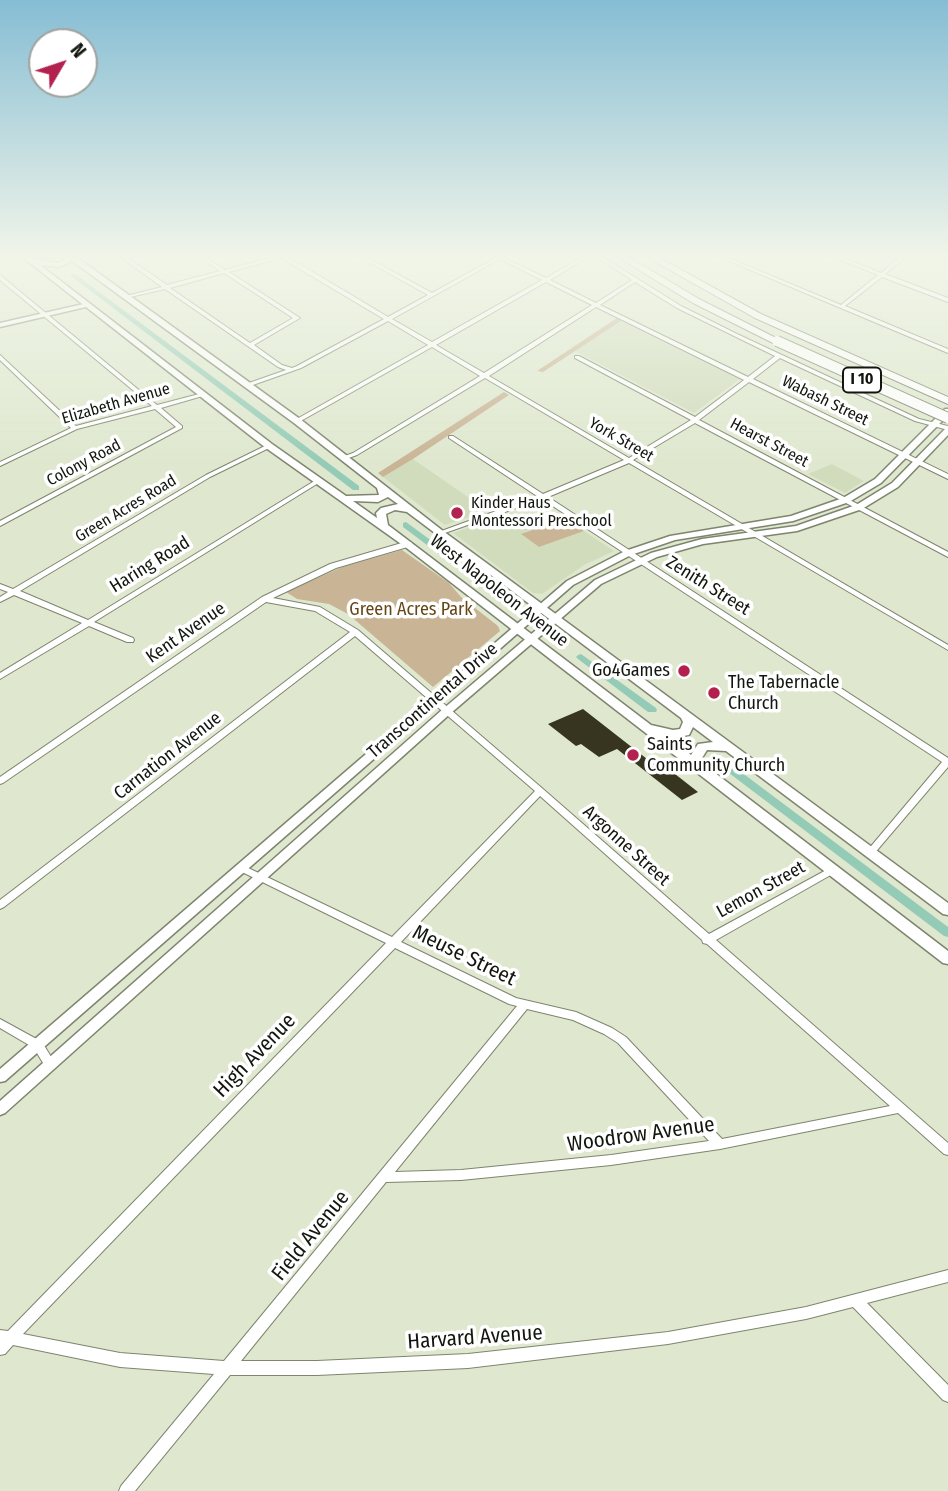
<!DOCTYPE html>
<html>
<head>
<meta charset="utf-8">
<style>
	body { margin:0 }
	#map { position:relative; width:948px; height:1491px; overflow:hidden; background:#dfe8cf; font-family:"Fira Sans Condensed",sans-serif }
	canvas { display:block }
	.north { position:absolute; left:28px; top:28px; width:70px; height:70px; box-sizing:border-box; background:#fff; border:2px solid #a1a29f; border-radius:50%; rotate:51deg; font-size:19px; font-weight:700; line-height:28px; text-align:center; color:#13160e }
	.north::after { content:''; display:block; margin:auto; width:24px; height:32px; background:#b3224f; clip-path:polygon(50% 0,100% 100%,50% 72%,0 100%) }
</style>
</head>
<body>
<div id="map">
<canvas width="948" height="1491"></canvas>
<div class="north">N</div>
</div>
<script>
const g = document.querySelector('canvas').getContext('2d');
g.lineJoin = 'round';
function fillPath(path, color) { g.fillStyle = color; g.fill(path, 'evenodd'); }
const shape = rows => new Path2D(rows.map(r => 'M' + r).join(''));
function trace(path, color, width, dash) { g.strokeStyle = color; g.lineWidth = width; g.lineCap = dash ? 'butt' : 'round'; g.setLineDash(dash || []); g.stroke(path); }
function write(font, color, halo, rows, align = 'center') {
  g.font = font + ' "Fira Sans Condensed",sans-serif'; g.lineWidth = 7; g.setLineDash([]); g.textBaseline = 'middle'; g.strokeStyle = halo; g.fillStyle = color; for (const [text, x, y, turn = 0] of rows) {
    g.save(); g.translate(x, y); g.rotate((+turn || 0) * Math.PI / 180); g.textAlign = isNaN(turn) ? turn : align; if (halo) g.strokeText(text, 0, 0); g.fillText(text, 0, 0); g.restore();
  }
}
fillPath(shape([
	[621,321,665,343,740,379,694,413,575,351],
	[413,459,488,511,445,525,383,477],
	[832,464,864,481,845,493,808,474],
	[512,513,536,529,522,535,539,547,584,531,614,551,584,565,542,594,533,593,453,533]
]), '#d1dcbd');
fillPath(shape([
	[617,318,621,321,543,372,537,371],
	[504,392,509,395,413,459,383,477,378,473],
	[565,519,584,531,539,547,521,534],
	[402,550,449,583,461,597,498,626,500,631,433,687,348,614,329,604,297,599,286,592,342,567]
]), '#c9b495');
fillPath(shape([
	[46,256,54,256,55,258,52,260,46,256],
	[71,274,75,274,359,486,359,490,353,490,71,276,71,274],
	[406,522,493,586,495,588,493,590,487,590,403,527,403,523,406,522],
	[581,654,656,708,657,710,656,712,648,712,578,659,576,657,578,655,581,654],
	[733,768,737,769,948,927,948,937,944,936,729,773,728,771,733,768]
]), '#94cbb6');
fillPath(shape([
	[583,709,647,759,652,756,698,792,682,800,617,749,599,757,581,744,576,746,548,724]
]), '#37341f');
const minor = shape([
	[119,256,125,256,167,285,220,271,198,256,204,256,225,270,277,256,286,256,388,317,428,295,358,256,364,256,432,293,499,256,505,256,504,258,546,278,584,256,590,256,550,280,596,303,632,280,595,256,601,256,681,306,737,334,919,419,948,426,948,430,915,421,780,358,753,379,948,474,948,479,749,382,699,420,948,552,948,557,695,423,633,460,948,645,948,650,629,463,548,497,948,758,948,767,873,855,867,855,865,853,867,851,942,762,542,499,442,534,438,534,436,533,537,496,449,438,449,436,453,436,543,494,624,460,485,378,357,455,346,459,342,459,342,457,353,453,480,376,432,347,299,422,295,422,295,420,428,345,388,321,301,368,250,386,246,386,246,384,286,370,278,367,165,289,126,298,126,296,162,287,119,256],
	[281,258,384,319,297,366,292,368,282,365,254,345,300,318,229,272,281,258],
	[500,259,542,280,432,342,392,319,500,259],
	[224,273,293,318,250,343,170,288,224,273],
	[546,282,592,305,484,373,436,345,546,282],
	[635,282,677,308,775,356,748,377,600,305,635,282],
	[596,307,744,380,695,417,579,356,575,356,575,358,691,420,629,458,489,376,596,307],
	[717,256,724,256,841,305,878,275,831,256,839,256,881,273,901,256,907,256,885,274,948,298,948,302,882,277,845,306,948,349,948,353,717,256],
	[939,256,948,257,948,260,939,257,939,256],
	[0,275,157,405,203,393,206,395,161,408,182,426,182,428,0,526,0,521,176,427,155,409,77,429,0,466,0,462,71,428,0,360,0,355,76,426,152,406,0,280,0,275],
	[269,444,272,446,271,447,210,477,20,591,88,620,316,480,320,480,320,482,94,622,133,638,134,640,133,642,127,642,89,626,0,679,0,673,82,623,14,595,0,602,0,597,8,592,0,589,0,584,13,589,206,475,269,444],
	[405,542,411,542,412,544,411,546,336,568,273,598,320,607,358,630,543,789,709,934,830,868,836,868,838,870,836,872,716,940,948,1143,948,1155,944,1154,898,1113,720,1149,611,1165,461,1180,386,1182,241,1361,317,1361,468,1354,668,1332,806,1307,948,1270,948,1282,867,1303,948,1385,948,1402,943,1400,853,1307,806,1319,668,1344,468,1368,317,1375,230,1375,135,1491,119,1491,121,1486,214,1374,120,1367,13,1345,5,1354,0,1355,0,1330,8,1331,386,943,238,870,236,868,238,866,244,866,392,937,535,791,355,636,4,907,0,909,0,900,350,632,315,611,266,602,3,783,0,784,0,777,262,597,330,564,405,542],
	[540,796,702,940,703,943,707,944,890,1106,722,1139,626,1037,612,1028,576,1012,516,998,401,942,540,796],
	[395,948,509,1004,517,1006,224,1361,120,1353,23,1334,395,948],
	[527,1009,573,1020,604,1034,618,1043,709,1141,611,1155,461,1170,395,1172,527,1009],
	[0,1019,42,1042,56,1065,54,1068,50,1069,46,1068,34,1048,0,1028,0,1019]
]);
const tertiary = shape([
	[88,303,91,305,90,306,0,327,0,323,88,303],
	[945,409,948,409,948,415,881,483,849,502,793,521,675,540,631,555,573,585,5,1081,0,1082,0,1069,567,581,625,551,670,536,791,516,843,498,875,479,945,409],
	[945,429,948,429,948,435,898,487,862,509,797,531,703,544,657,557,601,584,451,713,5,1113,0,1115,0,1101,443,709,595,580,651,553,702,539,796,526,856,505,892,483,945,429]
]);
const secondary = shape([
	[21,256,57,263,63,261,65,256,75,256,300,419,443,531,948,903,948,915,943,914,726,751,707,750,702,758,706,766,948,951,948,964,943,963,404,546,266,448,21,256],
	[71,260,294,423,377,488,379,495,346,496,272,444,40,265,58,267,68,263,71,260],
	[388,497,398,504,381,508,376,513,377,518,353,501,378,502,388,497],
	[395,510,407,512,681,718,683,722,680,729,673,730,651,725,388,525,386,514,395,510],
	[693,727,713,742,698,744,691,755,666,736,672,738,689,735,693,727]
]);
const motorway = shape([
	[616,256,627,256,699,299,782,341,773,343,693,303,616,256],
	[645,256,656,256,761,314,948,397,948,404,755,318,645,256]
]);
trace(minor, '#7d856e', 2);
trace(tertiary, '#7d856e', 3);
trace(secondary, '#7d856e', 3);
trace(motorway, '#7d856e', 2);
fillPath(minor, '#fff');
fillPath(tertiary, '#fff');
fillPath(secondary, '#fff');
fillPath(motorway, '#fff');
const motorwayBridge = shape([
	[777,341,948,418]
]);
trace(motorwayBridge, '#7d856e', 12, []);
trace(motorwayBridge, '#fff', 10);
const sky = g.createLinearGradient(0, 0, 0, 465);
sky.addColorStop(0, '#86bdd4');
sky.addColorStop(0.55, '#f1f5e9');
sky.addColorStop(1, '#f1f5e900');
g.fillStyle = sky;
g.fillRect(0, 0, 948, 465);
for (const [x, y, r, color] of [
	[457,513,7,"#b3224f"],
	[684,671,7,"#b3224f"],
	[714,693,7,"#b3224f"],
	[633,755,7,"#b3224f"]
]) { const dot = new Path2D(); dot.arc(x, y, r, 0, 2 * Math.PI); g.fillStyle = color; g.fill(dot); trace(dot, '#fff', 2.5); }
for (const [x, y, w] of [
	[862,380,38]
]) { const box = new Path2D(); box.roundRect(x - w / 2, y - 12.5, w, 25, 5); g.fillStyle = '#fff'; g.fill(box); trace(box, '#13160e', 2); }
write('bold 16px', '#13160e', null, [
	["I 10",862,380]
]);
write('16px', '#13160e', '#fff', [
	["Wabash Street",825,401,26],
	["Elizabeth Avenue",116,404,-16],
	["York Street",621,440,30],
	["Hearst Street",769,443,28],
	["Colony Road",84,463,-28],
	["Green Acres Road",126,509,-31]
]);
write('16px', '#13160e', '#fff', [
	["Kinder Haus",471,504],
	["Montessori Preschool",471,522]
], 'left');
write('18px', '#13160e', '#fff', [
	["Haring Road",150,565,-32],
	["Zenith Street",708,586,32],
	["West Napoleon Avenue",499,591,38],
	["Kent Avenue",186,633,-35],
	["Transcontinental Drive",433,701,-41],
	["Carnation Avenue",168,756,-38],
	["Argonne Street",626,846,42],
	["Lemon Street",761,890,-29]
]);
write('18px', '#644715', '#fff', [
	["Green Acres Park",411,610]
]);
write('18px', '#13160e', '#fff', [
	["Go4Games",670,671,"right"],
	["The Tabernacle",728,683],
	["Church",728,704],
	["Saints",647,745],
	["Community Church",647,766]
], 'left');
write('21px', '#13160e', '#fff', [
	["Meuse Street",464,956,26],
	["High Avenue",255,1056,-46],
	["Woodrow Avenue",641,1135,-8],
	["Field Avenue",311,1236,-51],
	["Harvard Avenue",475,1338,-4]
]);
</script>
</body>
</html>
